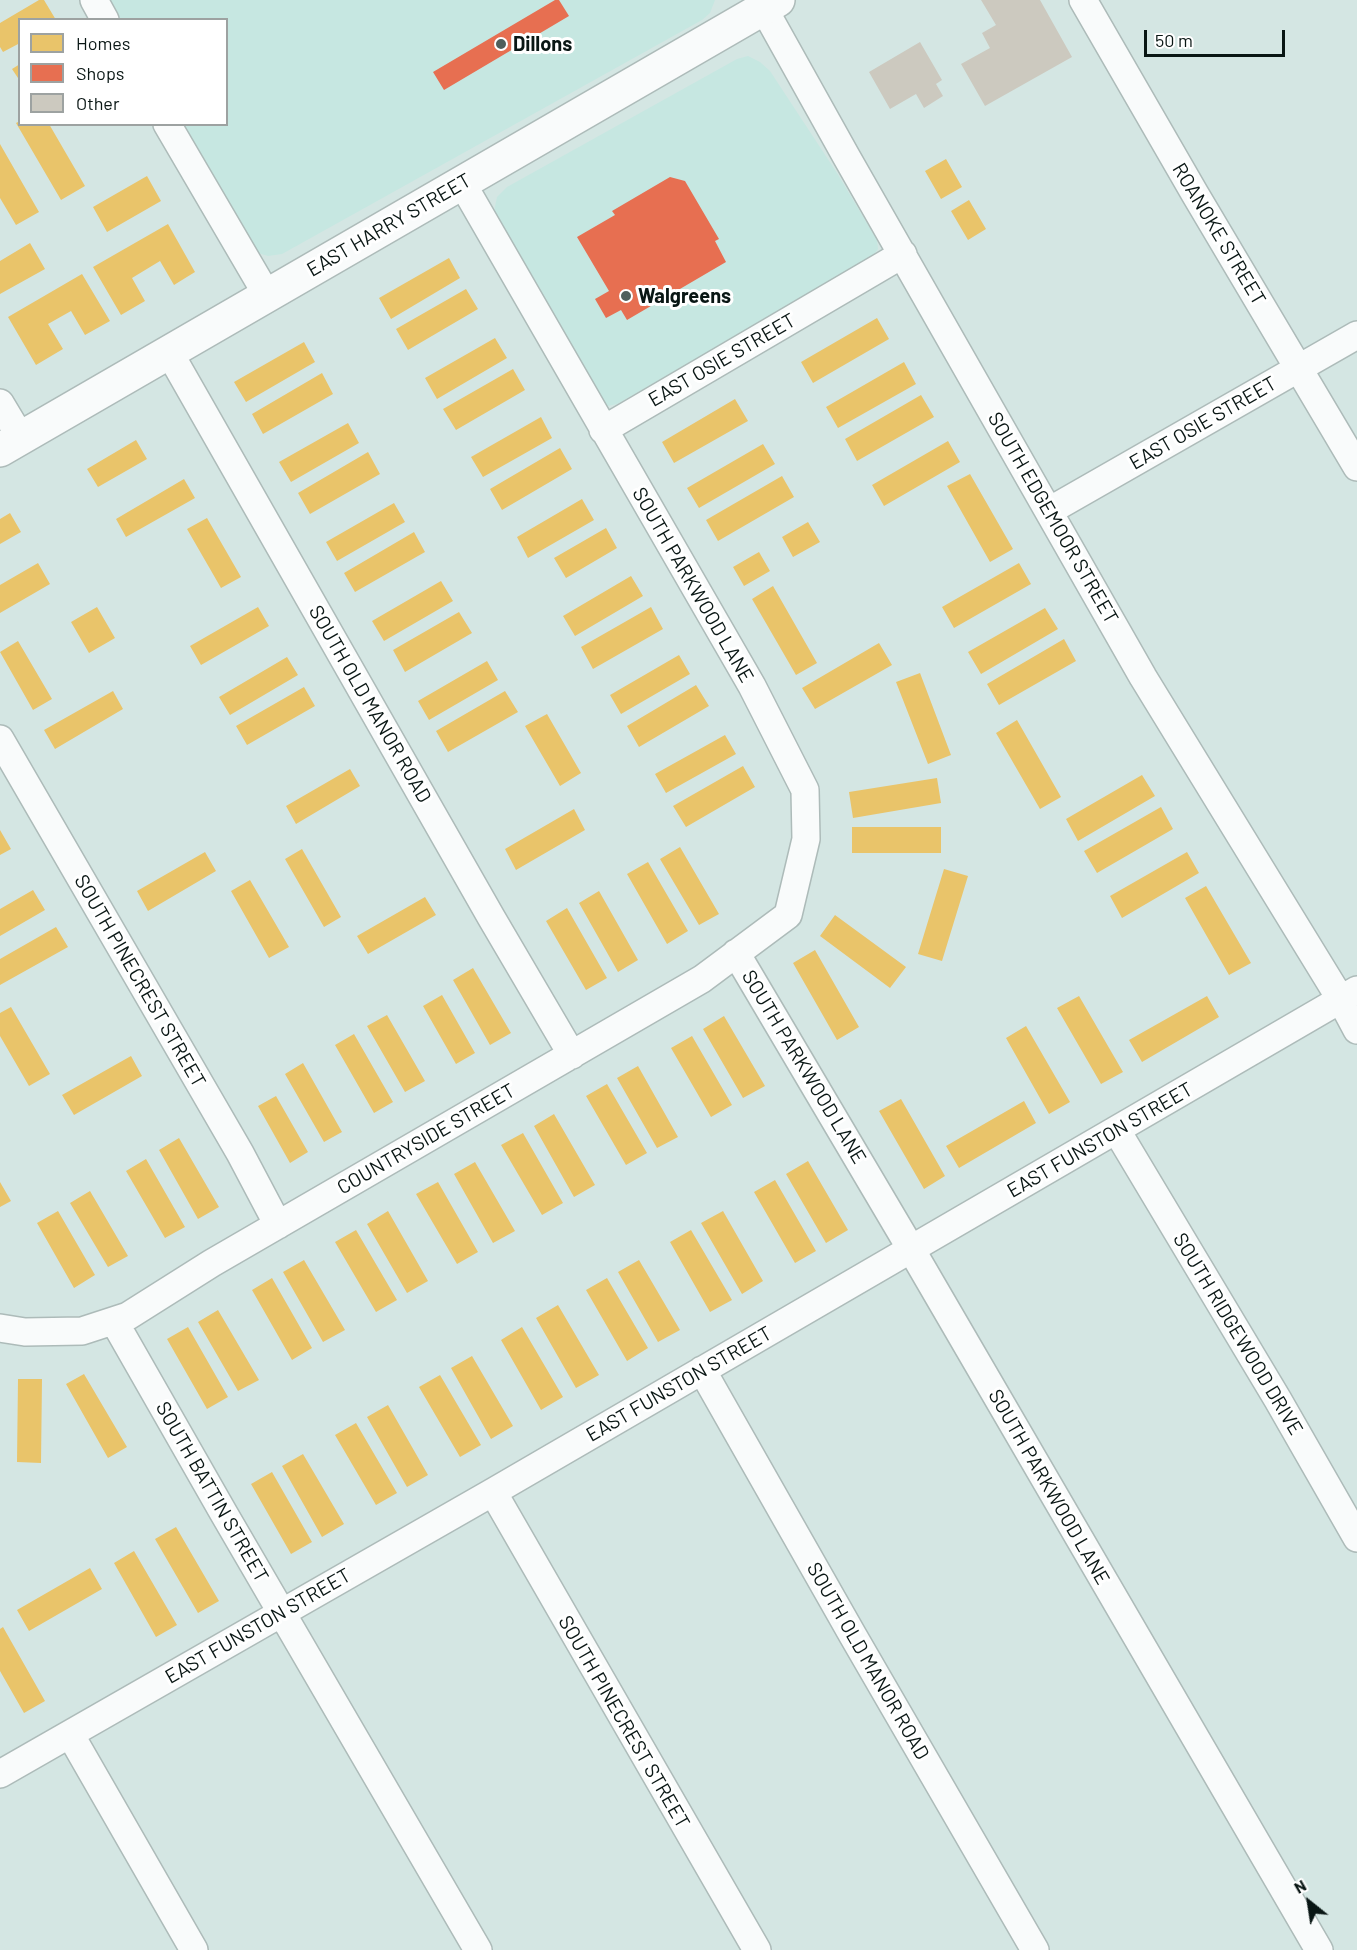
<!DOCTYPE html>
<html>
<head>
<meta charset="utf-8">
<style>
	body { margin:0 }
	#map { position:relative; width:1357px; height:1950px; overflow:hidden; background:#d4e6e3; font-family:Barlow,sans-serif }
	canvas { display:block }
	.legend { position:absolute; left:18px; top:18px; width:210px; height:108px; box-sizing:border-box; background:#fff; border:2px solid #9da2a1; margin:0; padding:8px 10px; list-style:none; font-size:18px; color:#091614 }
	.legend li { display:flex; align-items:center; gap:12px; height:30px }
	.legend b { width:30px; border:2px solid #9da2a1 }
	.north { position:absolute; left:1279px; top:1872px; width:60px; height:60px; -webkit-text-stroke:4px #fff; paint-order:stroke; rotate:330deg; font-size:16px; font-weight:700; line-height:24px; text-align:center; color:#091614 }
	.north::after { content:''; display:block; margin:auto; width:21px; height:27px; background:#091614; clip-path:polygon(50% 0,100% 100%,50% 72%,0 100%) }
	.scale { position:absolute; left:1144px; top:30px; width:141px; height:27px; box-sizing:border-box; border:3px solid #091614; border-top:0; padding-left:8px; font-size:18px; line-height:21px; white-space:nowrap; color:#091614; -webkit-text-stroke:4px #fff; paint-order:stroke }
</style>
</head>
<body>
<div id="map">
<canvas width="1357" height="1950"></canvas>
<ul class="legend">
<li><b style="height:16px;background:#e9c46a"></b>Homes</li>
<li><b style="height:16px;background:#e76f51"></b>Shops</li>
<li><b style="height:16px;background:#ccc9bf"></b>Other</li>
</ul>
<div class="north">N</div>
<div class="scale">50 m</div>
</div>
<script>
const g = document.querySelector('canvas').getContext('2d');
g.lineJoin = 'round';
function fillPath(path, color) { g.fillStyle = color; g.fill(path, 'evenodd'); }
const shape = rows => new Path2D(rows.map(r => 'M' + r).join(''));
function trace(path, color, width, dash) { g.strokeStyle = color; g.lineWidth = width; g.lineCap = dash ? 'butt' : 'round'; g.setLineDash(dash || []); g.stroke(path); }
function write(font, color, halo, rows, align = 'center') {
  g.font = font + ' Barlow,sans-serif'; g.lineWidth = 6; g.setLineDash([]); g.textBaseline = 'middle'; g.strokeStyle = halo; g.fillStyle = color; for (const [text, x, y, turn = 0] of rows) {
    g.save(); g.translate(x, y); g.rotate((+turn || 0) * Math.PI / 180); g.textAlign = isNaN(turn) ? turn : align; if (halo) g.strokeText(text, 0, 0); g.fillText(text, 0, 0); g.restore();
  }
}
fillPath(shape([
	[107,0,715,0,710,13,702,20,282,254,268,256,258,253,249,246,179,125,226,124,226,20,118,19],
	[748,56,760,62,770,71,837,173,877,240,878,249,870,260,617,404,608,406,600,402,493,216,497,197,507,187,737,59]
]), '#c6e7e1');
fillPath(shape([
	[39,0,44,0,56,20,20,20,20,43,3,52,0,47,0,23],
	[20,64,20,81,12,69],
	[20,121,20,124,49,124,85,186,61,200,16,123],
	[0,144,39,212,16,225,0,198],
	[946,159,962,187,941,199,925,171],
	[147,176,161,201,107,232,93,207],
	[969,200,986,229,968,240,951,211],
	[168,224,195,272,174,285,160,261,132,278,145,301,121,315,93,267],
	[30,243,45,269,0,294,0,261],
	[449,258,460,278,391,319,379,298],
	[82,274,110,321,85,335,71,311,48,324,63,349,36,365,8,317],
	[466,289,478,309,408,350,396,329],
	[877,318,889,339,813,383,801,362],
	[495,338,507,358,437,399,425,378],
	[304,342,315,362,246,402,234,382],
	[904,362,916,384,838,428,826,407],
	[513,369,525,390,456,430,443,409],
	[322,373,333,394,263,434,252,414],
	[921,395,934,417,857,461,845,439],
	[735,399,748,421,674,463,662,442],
	[541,417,552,438,483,477,471,457],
	[348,423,359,443,291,482,279,462],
	[136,440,147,459,98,487,87,469],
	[948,441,960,462,884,506,872,485],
	[763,444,775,464,699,508,687,488],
	[560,448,572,469,502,510,490,489],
	[368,452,380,474,310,514,298,493],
	[970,474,1013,549,990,562,947,486],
	[782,476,794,497,718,541,706,520],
	[184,479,195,498,126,537,116,519],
	[582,499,594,520,528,558,517,537],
	[394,503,405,522,337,561,326,542],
	[10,513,21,532,0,544,0,519],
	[207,518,241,577,221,588,187,529],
	[808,522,820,542,793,557,782,537],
	[606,528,617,548,566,578,554,558],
	[414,532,425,552,355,592,344,573],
	[759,552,770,571,744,586,733,567],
	[38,563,50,584,0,613,0,585],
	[1019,563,1031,584,954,628,942,607],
	[631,576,643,596,575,636,563,616],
	[441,581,453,601,384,641,372,621],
	[773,586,817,663,796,675,752,599],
	[97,607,115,638,89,653,71,622],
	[258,607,269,626,201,665,190,646],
	[651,607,663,629,593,669,581,647],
	[1045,608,1058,629,981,674,968,652],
	[459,612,472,633,405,672,393,650],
	[1064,639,1076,661,999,705,987,684],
	[18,641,52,699,33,710,0,652],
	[879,643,892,665,815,709,802,688],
	[679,655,690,674,621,714,610,695],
	[287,657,298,675,230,715,219,697],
	[487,661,498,680,429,720,418,701],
	[920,673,951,755,928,764,896,682],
	[696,685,709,706,639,747,627,726],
	[304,687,315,706,247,745,236,726],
	[113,691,123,709,55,749,44,730],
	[505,691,518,712,448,752,436,731],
	[547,714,581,773,560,786,525,726],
	[1017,720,1061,797,1040,809,996,733],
	[725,735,736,754,666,793,655,774],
	[743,766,755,787,686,827,673,806],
	[350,769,360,786,296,824,286,806],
	[1142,775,1155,796,1078,841,1066,819],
	[937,778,941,803,853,818,849,792],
	[1161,807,1173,829,1097,873,1084,851],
	[574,809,585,830,516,870,505,849],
	[852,827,941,827,941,853,852,853],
	[0,830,11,849,0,855],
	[680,847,719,914,699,925,660,859],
	[302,849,341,917,324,927,285,859],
	[205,852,216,871,148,911,137,891],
	[1187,852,1199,873,1122,918,1110,896],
	[648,862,688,931,667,944,627,874],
	[944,869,968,876,942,961,918,954],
	[250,880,289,947,269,958,231,891],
	[1206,886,1251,963,1229,975,1185,898],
	[33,890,45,910,0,936,0,909],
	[599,891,638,960,618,972,579,903],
	[425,897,436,915,368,954,357,936],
	[567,908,607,978,586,990,546,921],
	[835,915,906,967,890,988,820,936],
	[56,927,68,947,0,985,0,959],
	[815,950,859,1027,837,1040,793,963],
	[473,968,511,1033,490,1045,453,980],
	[442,995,475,1053,456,1064,423,1006],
	[1079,996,1123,1072,1101,1084,1057,1008],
	[1207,996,1219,1017,1142,1062,1129,1040],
	[11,1007,50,1074,29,1086,0,1036,0,1013],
	[387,1015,425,1081,405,1092,367,1026],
	[724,1016,765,1086,743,1098,703,1029],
	[1026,1026,1070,1102,1049,1114,1006,1038],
	[354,1034,393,1102,374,1113,335,1045],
	[692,1036,732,1105,711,1117,671,1048],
	[131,1056,142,1076,74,1115,62,1095],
	[303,1063,342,1132,324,1142,285,1074],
	[638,1066,678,1137,657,1148,617,1078],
	[607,1084,647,1153,626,1165,586,1096],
	[276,1096,308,1152,290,1163,258,1106],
	[901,1099,945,1176,924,1189,879,1111],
	[1024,1101,1036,1123,959,1168,946,1146],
	[554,1114,595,1185,574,1197,534,1126],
	[523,1133,563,1203,542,1215,501,1145],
	[179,1138,219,1207,198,1219,159,1150],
	[146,1159,185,1227,165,1238,126,1171],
	[808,1161,848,1230,826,1243,786,1174],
	[475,1162,515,1231,493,1243,454,1174],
	[775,1180,816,1251,795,1263,754,1192],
	[0,1182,11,1201,0,1207],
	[438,1182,478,1252,457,1264,416,1194],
	[90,1191,128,1256,108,1267,70,1203],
	[58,1211,95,1275,74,1288,37,1223],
	[388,1211,428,1281,407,1293,367,1224],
	[723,1211,763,1281,742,1294,701,1223],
	[356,1230,397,1300,376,1312,335,1242],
	[691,1230,732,1300,710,1312,670,1242],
	[304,1260,345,1330,323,1342,283,1272],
	[639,1260,680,1330,658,1342,618,1272],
	[272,1278,312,1348,292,1360,252,1290],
	[607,1278,648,1348,627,1361,586,1290],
	[558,1305,599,1375,576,1388,536,1318],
	[218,1310,259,1380,238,1391,198,1322],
	[188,1327,228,1397,207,1409,167,1339],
	[522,1327,563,1397,541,1410,501,1340],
	[472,1356,513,1426,491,1439,451,1368],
	[84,1374,127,1447,108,1458,66,1384],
	[440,1375,481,1445,460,1457,419,1387],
	[18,1379,42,1379,41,1463,17,1462],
	[388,1405,428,1475,407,1487,367,1417],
	[356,1423,397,1493,376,1505,335,1435],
	[303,1454,344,1524,322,1537,282,1466],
	[272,1472,312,1542,291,1554,251,1484],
	[176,1527,219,1601,198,1613,155,1539],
	[134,1551,177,1625,156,1637,114,1563],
	[90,1568,102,1589,29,1631,17,1610],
	[3,1627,45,1701,24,1713,0,1671,0,1629]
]), '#e9c46a');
fillPath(shape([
	[555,0,559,0,569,16,444,90,433,72],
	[670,177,685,181,719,239,715,241,726,262,627,320,621,310,606,318,595,299,609,291,577,237,615,215,612,211]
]), '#e76f51');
fillPath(shape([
	[981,0,1040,0,1072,57,985,106,961,64,990,48,982,33,996,25],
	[920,42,942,80,936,84,943,96,924,108,916,94,890,109,869,72]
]), '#ccc9bf');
const minor = shape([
	[94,0,105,20],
	[759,0,846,156,1143,677,1341,1000,1357,1030],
	[1083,0,1195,194,1357,467],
	[167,124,267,295],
	[169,352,491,917,572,1055],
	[0,403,21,438],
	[603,430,903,254],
	[1049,511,1357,335],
	[0,739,240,1153,278,1225],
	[736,953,911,1249,1319,1950],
	[1117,1131,1278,1400,1357,1538],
	[114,1321,223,1512,478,1950],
	[0,1328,25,1332,82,1331,128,1316,212,1263,702,979,788,915,806,839,805,790,752,686,462,183],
	[702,1370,852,1634,1035,1950],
	[493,1492,757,1950],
	[70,1734,194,1950],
	[0,1774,493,1492,1357,990]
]);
const major = shape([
	[0,450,778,0]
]);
trace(minor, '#adbbb9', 30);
trace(major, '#adbbb9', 36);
trace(minor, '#f9fbfb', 27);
trace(major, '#f9fbfb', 33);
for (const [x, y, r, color] of [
	[501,44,6,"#505f5c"],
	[626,296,6,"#505f5c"]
]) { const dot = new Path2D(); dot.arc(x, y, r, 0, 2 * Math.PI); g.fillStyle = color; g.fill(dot); trace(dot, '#fff', 2); }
write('bold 20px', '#091614', '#fff', [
	["Dillons",513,44],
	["Walgreens",638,296]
], 'left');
write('20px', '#091614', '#fff', [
	["EAST HARRY STREET",389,225,-30],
	["ROANOKE STREET",1219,234,59],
	["EAST OSIE STREET",722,360,-30],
	["EAST OSIE STREET",1203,423,-30],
	["SOUTH EDGEMOOR STREET",1053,518,60],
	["SOUTH PARKWOOD LANE",693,585,60],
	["SOUTH OLD MANOR ROAD",370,704,60],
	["SOUTH PINECREST STREET",140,981,60],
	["SOUTH PARKWOOD LANE",804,1067,59],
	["COUNTRYSIDE STREET",426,1139,-30],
	["EAST FUNSTON STREET",1100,1140,-30],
	["SOUTH RIDGEWOOD DRIVE",1238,1334,59],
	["EAST FUNSTON STREET",679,1384,-30],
	["SOUTH PARKWOOD LANE",1049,1487,60],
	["SOUTH BATTIN STREET",212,1492,60],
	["EAST FUNSTON STREET",258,1626,-30],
	["SOUTH OLD MANOR ROAD",868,1661,60],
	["SOUTH PINECREST STREET",624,1722,60]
]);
</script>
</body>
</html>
